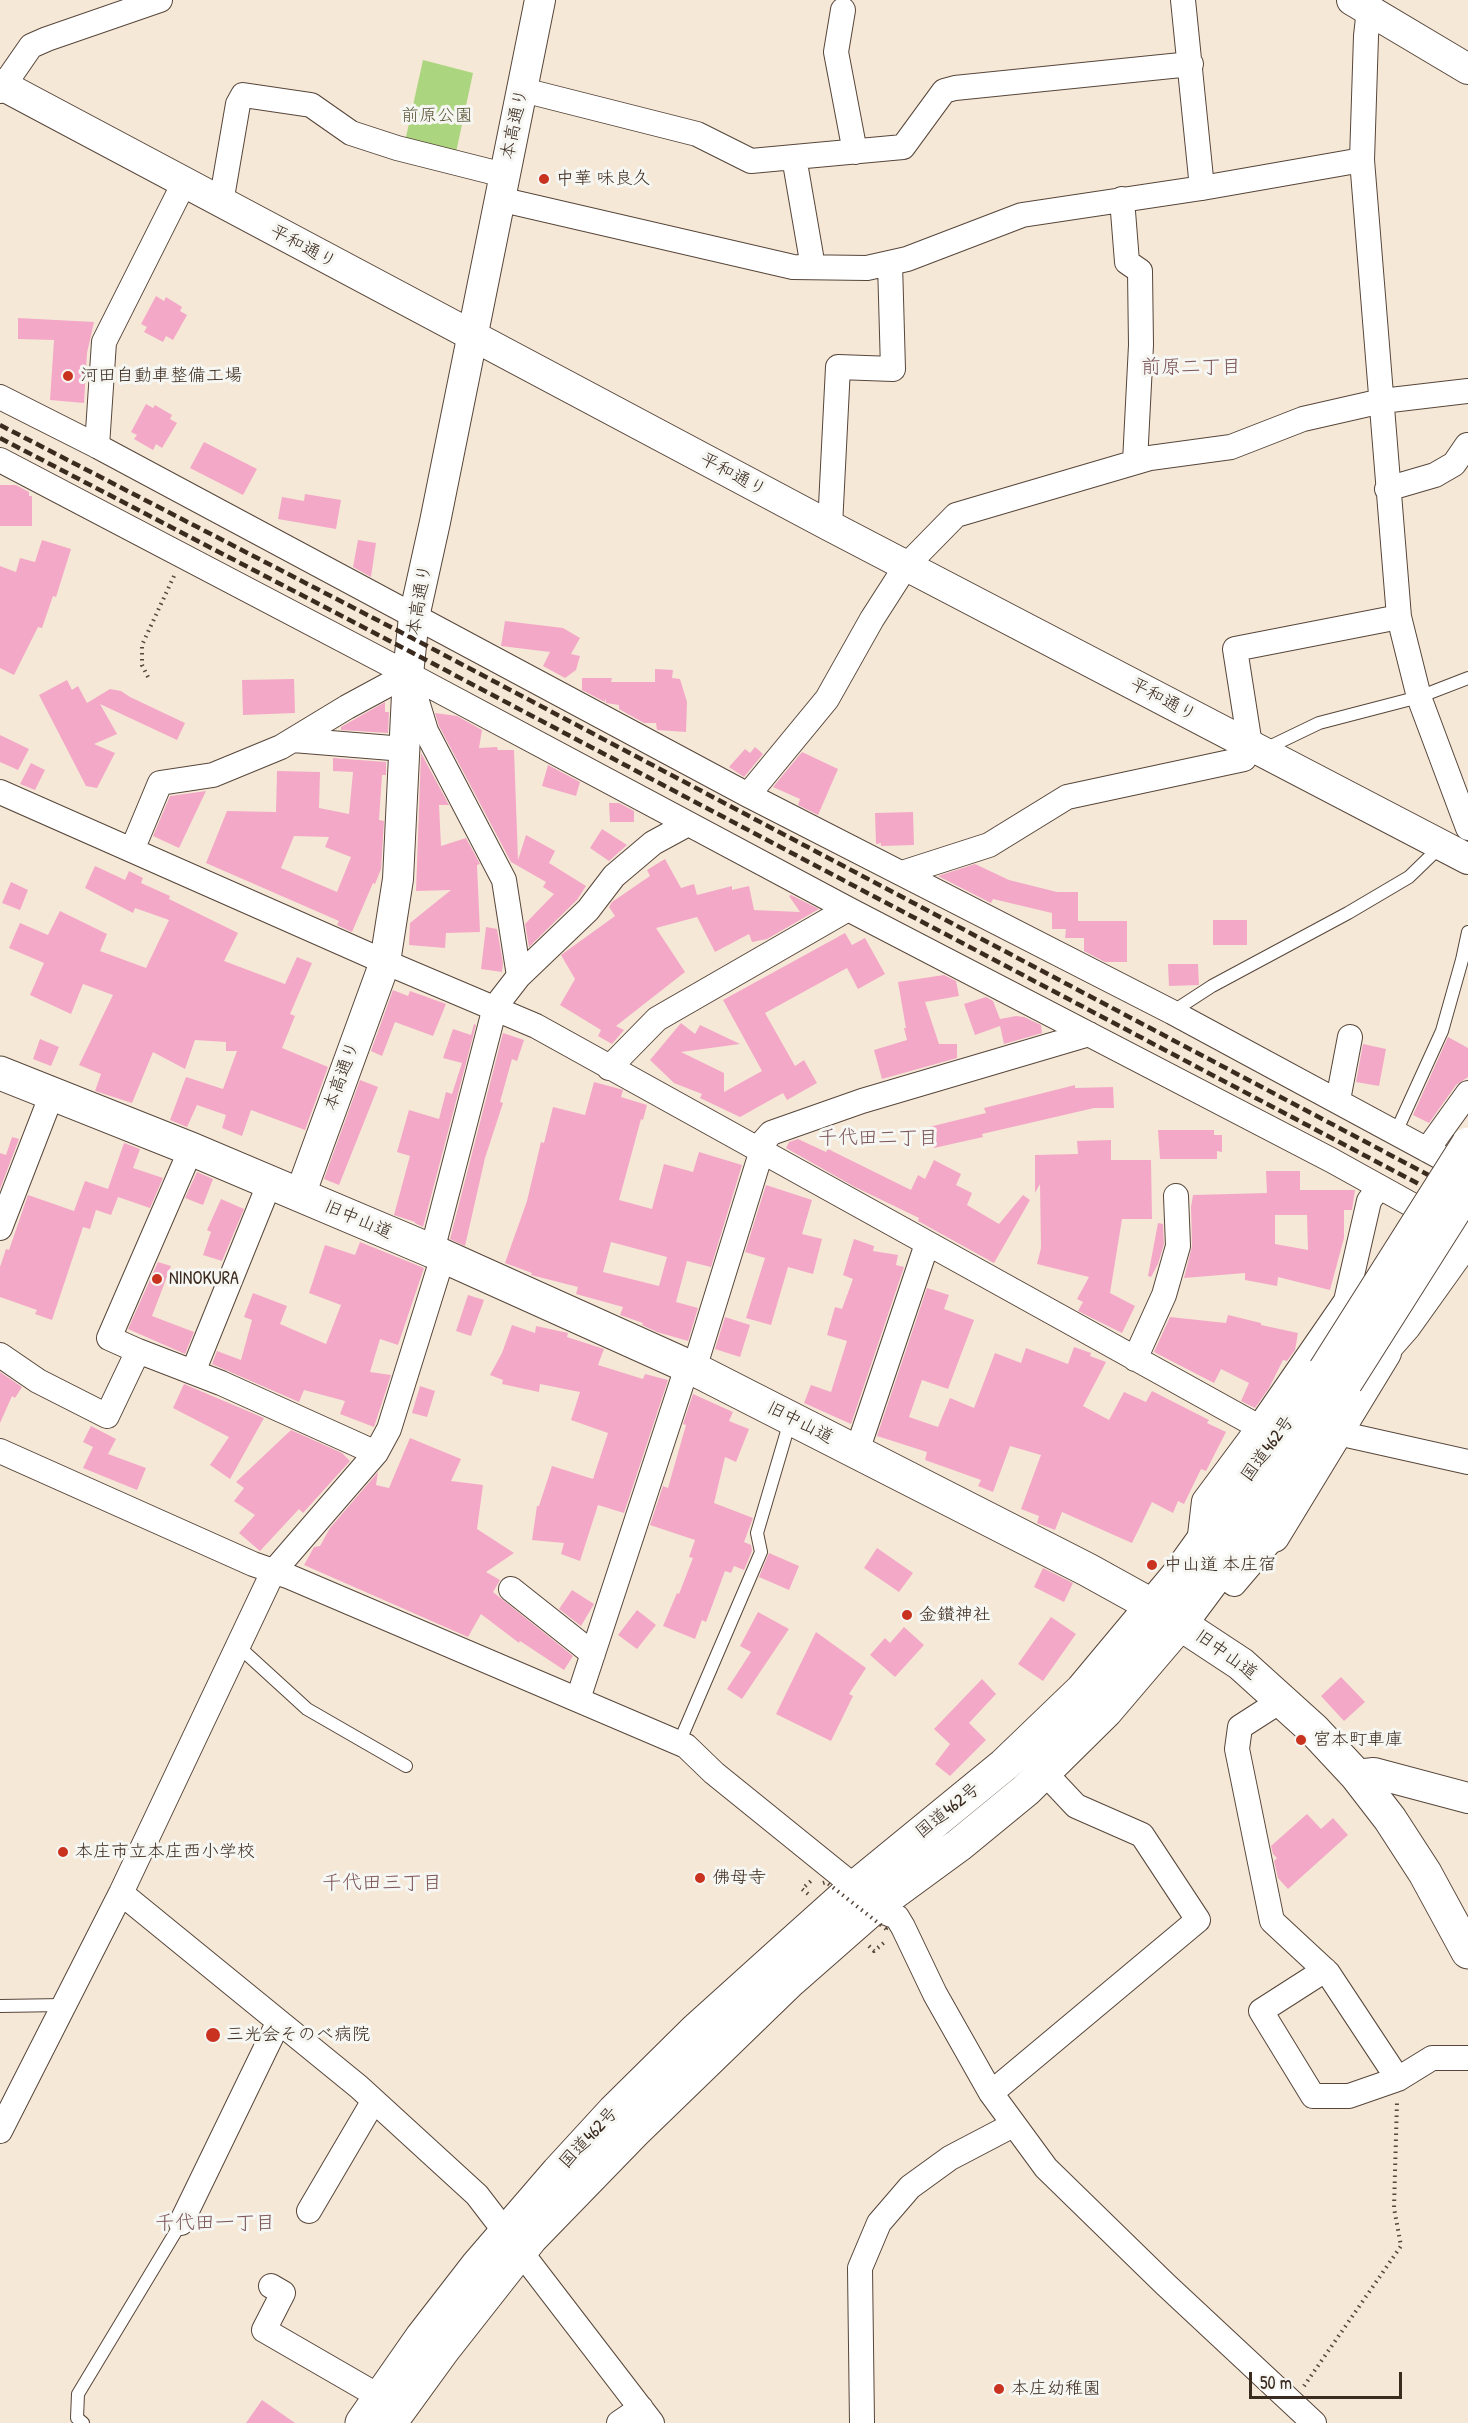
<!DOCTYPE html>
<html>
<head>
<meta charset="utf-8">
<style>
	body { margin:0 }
	#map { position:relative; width:1468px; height:2423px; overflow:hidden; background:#f5e8d7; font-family:"Patrick Hand",sans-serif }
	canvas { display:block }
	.scale { position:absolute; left:1249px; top:2372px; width:153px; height:27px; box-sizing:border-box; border:3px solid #3b2a1e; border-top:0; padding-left:8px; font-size:18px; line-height:21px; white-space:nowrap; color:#3b2a1e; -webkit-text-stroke:4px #f6f6f2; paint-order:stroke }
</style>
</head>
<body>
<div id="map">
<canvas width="1468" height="2423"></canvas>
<div class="scale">50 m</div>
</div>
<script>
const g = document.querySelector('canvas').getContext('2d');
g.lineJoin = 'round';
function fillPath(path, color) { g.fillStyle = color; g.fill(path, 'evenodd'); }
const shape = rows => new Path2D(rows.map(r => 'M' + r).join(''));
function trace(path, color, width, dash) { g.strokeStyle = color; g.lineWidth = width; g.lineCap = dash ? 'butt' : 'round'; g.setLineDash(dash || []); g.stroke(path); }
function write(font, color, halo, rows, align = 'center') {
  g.font = font + ' "Patrick Hand","Klee One",sans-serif'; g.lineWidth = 6; g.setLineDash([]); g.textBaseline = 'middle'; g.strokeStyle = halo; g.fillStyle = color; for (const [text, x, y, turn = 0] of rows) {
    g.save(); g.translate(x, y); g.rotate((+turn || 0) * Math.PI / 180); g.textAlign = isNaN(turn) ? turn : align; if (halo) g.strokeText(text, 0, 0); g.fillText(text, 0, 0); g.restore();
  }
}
fillPath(shape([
	[423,60,473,73,455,157,404,146]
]), '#acd57f');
fillPath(shape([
	[156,296,164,301,166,297,182,307,180,311,187,315,173,340,166,336,163,342,144,332,147,327,141,324],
	[18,318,94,322,87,353,84,403,50,400,54,340,18,339],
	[146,404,153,408,155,405,172,415,170,419,177,423,162,448,156,444,153,450,134,439,137,435,131,432],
	[204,442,257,469,243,495,190,468],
	[0,485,16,485,29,492,29,496,32,496,32,526,0,526],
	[305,494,341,500,336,529,278,519,282,497,304,501],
	[42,540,71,549,56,597,53,596,42,628,38,627,14,675,0,668,0,566,16,572,20,558,35,562],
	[358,540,376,543,371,577,353,567],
	[505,621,563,628,580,638,571,654,580,656,576,670,565,678,543,666,550,652,501,646],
	[655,669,673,670,672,678,680,679,687,702,686,732,657,730,656,723,644,723,619,709,619,705,606,703,606,698,605,702,582,690,582,678,612,678,611,682,655,682],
	[294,679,295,713,243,715,242,680],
	[67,680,72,690,78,686,87,703,110,689,121,691,130,697,185,723,177,740,100,704,117,734,94,744,115,753,97,788,86,786,39,695],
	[385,702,385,712,389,712,388,733,341,730,341,727],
	[435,713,457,716,482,730,479,748,497,747,498,750,514,750,518,860,526,835,555,851,549,863,586,886,577,900,529,947,525,924,554,894,543,887,546,882,511,862,439,726],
	[0,735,29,749,18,770,0,762],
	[755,747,763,754,744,777,729,767,745,749,750,753],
	[802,752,838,769,818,815,798,805,800,799,773,787],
	[421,753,449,805,439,805,441,846,466,838,480,864,477,865,480,932,446,933,445,948,409,945,410,923,451,890,416,891],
	[333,758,386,762,386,775,382,775,379,820,384,821,381,869,375,884,373,883,352,932,337,925,339,921,206,863,227,811,276,812,277,771,320,772,319,808,349,814,353,772,333,771],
	[294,836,329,837,325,847,351,857,337,892,281,868],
	[31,763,45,770,35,790,20,784],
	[548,765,580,782,576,796,542,786],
	[206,791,179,848,153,836,170,796],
	[609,803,619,803,634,811,634,822,610,822],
	[913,812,914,845,881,846,881,843,876,844,875,813],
	[602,829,627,845,609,861,590,848],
	[665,859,681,888,694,884,697,895,732,886,732,890,749,886,754,910,800,912,789,896,791,895,819,909,767,939,752,942,749,934,715,952,697,917,656,928,685,972,616,1026,624,1030,612,1044,598,1036,601,1030,560,1005,575,979,561,955,615,916,609,907,612,902,650,876,647,870],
	[975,864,1009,880,1057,892,1078,892,1078,921,1127,921,1127,962,1105,962,1084,951,1084,938,1065,938,1066,929,1052,929,1052,913,993,899,991,903,938,876],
	[95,866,125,880,129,871,143,878,141,883,170,896,169,899,238,933,224,961,285,984,297,957,312,963,290,1014,295,1016,282,1048,328,1067,305,1130,251,1110,242,1136,222,1128,226,1115,197,1105,187,1127,170,1120,186,1077,223,1089,237,1051,226,1051,226,1042,195,1040,185,1069,153,1052,132,1103,95,1091,101,1074,79,1065,113,995,83,984,71,1014,30,995,44,963,9,948,20,923,48,935,60,911,107,934,100,951,146,968,169,920,135,908,133,913,85,888],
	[11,882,28,890,20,910,2,903],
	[1213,920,1247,920,1247,945,1213,945],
	[486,927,497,929,503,963,502,972,481,969],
	[845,933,852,945,865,938,885,974,858,989,847,968,765,1013,795,1066,804,1060,817,1083,787,1100,783,1093,740,1117,700,1098,702,1094,674,1083,650,1060,681,1023,695,1034,700,1025,740,1044,681,1052,724,1073,724,1092,762,1071,723,1000],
	[1168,964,1198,964,1199,985,1169,986],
	[944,975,956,981,959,996,925,1002,939,1044,957,1044,957,1058,882,1079,874,1050,907,1040,904,1028,906,1028,898,982],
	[393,990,408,996,410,991,446,1004,433,1036,395,1022,382,1056,371,1051],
	[986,997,993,1001,1000,1019,1016,1016,1024,1017,1041,1025,1042,1033,1004,1044,1000,1026,975,1035,964,1004],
	[474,1024,476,1025,423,1227,415,1223,415,1222,394,1215,410,1156,397,1152,409,1110,439,1119,446,1092,452,1094,462,1063,443,1058,453,1029,471,1035],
	[503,1033,524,1040,517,1061,512,1059,500,1102,503,1103,485,1158,465,1246,450,1239],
	[1448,1037,1468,1048,1468,1077,1456,1085,1429,1123,1413,1115],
	[40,1039,59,1047,51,1066,33,1059],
	[1363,1044,1386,1049,1379,1086,1356,1082],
	[360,1080,378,1087,339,1185,324,1179],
	[594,1082,620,1089,623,1090,621,1097,647,1105,643,1120,641,1119,619,1200,652,1209,664,1164,693,1172,699,1152,742,1165,711,1267,687,1261,676,1302,698,1308,688,1341,657,1332,642,1325,643,1323,620,1315,623,1307,576,1294,578,1287,531,1275,532,1273,505,1263,527,1201,541,1142,544,1143,553,1107,585,1115],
	[611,1242,667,1257,659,1286,603,1272],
	[1075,1085,1075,1088,1113,1087,1114,1108,1094,1108,982,1134,983,1137,934,1148,929,1127,986,1113,984,1108],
	[1158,1130,1214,1130,1214,1135,1222,1135,1222,1152,1217,1151,1217,1159,1160,1159],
	[12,1137,19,1139,0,1189,0,1153,6,1155],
	[798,1139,826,1152,828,1149,911,1190,918,1175,925,1179,934,1160,961,1174,956,1185,972,1193,967,1205,999,1224,1023,1195,1030,1200,994,1263,918,1221,919,1218,855,1187,786,1148,789,1142],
	[1111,1140,1111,1160,1151,1160,1152,1219,1122,1219,1110,1293,1135,1306,1122,1333,1078,1311,1083,1302,1077,1299,1089,1277,1037,1264,1041,1248,1040,1184,1035,1193,1035,1155,1078,1154,1077,1141],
	[124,1143,140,1149,133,1168,163,1178,150,1208,118,1197,111,1215,96,1210,90,1229,83,1227,52,1320,35,1314,37,1310,0,1297,0,1267,6,1249,9,1250,28,1195,74,1211,85,1181,108,1189],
	[1266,1171,1300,1171,1300,1190,1355,1190,1352,1210,1344,1210,1344,1238,1330,1290,1278,1277,1277,1286,1245,1280,1245,1273,1184,1278,1192,1246,1191,1207,1193,1195,1267,1193],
	[1275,1215,1307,1215,1308,1250,1275,1244],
	[197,1172,213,1179,203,1205,185,1198],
	[766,1185,812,1200,802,1234,822,1239,813,1274,788,1267,771,1325,746,1318,765,1258,745,1252],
	[221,1199,244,1209,222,1261,203,1255,211,1232,207,1230],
	[1158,1223,1163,1224,1164,1244,1158,1264,1151,1277,1148,1276],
	[854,1239,874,1246,873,1251,898,1255,896,1265,904,1267,851,1424,804,1403,811,1385,831,1392,847,1341,827,1335,835,1307,842,1309,853,1279,843,1275],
	[360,1242,424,1268,398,1345,380,1339,370,1372,391,1375,374,1427,340,1414,345,1401,304,1390,299,1402,212,1364,217,1351,241,1360,252,1320,244,1317,253,1293,287,1306,280,1324,326,1344,341,1305,309,1293,325,1245,355,1255],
	[158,1262,171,1266,152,1316,194,1332,185,1354,128,1329],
	[927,1288,949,1295,944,1309,974,1320,948,1389,922,1380,909,1417,938,1427,950,1398,974,1408,995,1353,1021,1363,1026,1348,1068,1364,1074,1347,1091,1353,1090,1356,1106,1362,1083,1406,1109,1420,1124,1392,1146,1402,1152,1391,1209,1420,1207,1423,1226,1432,1206,1471,1201,1469,1184,1504,1178,1501,1173,1513,1152,1502,1132,1543,1062,1512,1055,1530,1037,1523,1039,1516,1021,1509,1041,1455,1010,1446,993,1492,978,1486,981,1480,925,1460,927,1452,877,1436],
	[468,1295,484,1300,471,1336,456,1331],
	[1228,1315,1261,1323,1261,1325,1298,1333,1295,1350,1287,1361,1283,1360,1269,1388,1255,1408,1241,1401,1249,1383,1221,1369,1214,1383,1154,1352,1170,1317,1226,1323],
	[725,1317,750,1325,740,1357,715,1349],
	[512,1325,535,1333,536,1326,568,1333,567,1337,604,1349,598,1365,643,1379,645,1374,668,1380,624,1513,598,1505,580,1561,561,1554,564,1543,532,1540,537,1506,539,1506,552,1466,593,1479,608,1433,571,1420,580,1392,540,1384,539,1392,502,1384,503,1380,490,1375,502,1353],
	[0,1372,22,1387,15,1398,12,1396,0,1423],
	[184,1384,264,1418,230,1479,210,1465,229,1437,173,1408],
	[420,1386,435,1391,427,1417,412,1413],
	[693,1394,733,1412,729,1421,749,1429,736,1462,725,1457,714,1503,753,1518,744,1542,751,1545,752,1551,744,1570,734,1566,731,1573,725,1571,706,1622,702,1620,695,1639,663,1626,677,1593,679,1594,693,1558,689,1557,695,1540,650,1525,663,1486,668,1488,686,1425,683,1424],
	[91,1426,116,1439,108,1454,146,1468,137,1490,83,1468,93,1447,83,1442],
	[291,1430,342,1453,350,1461,303,1513,299,1509,260,1551,239,1533,255,1515,234,1501,244,1488,236,1482],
	[410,1438,461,1459,451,1481,483,1485,477,1529,514,1553,486,1572,500,1580,493,1592,573,1656,564,1670,520,1641,519,1643,481,1614,468,1637,304,1565,314,1547,320,1546,330,1528,378,1472,376,1485,389,1488],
	[877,1548,913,1573,899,1592,864,1568],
	[769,1553,799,1566,789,1590,759,1577],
	[1043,1568,1073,1583,1064,1602,1034,1587],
	[572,1590,594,1604,581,1626,559,1609],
	[637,1610,656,1625,637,1649,618,1635],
	[758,1612,789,1629,742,1699,727,1689,751,1652,740,1646],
	[1051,1617,1076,1634,1043,1681,1018,1664],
	[904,1627,924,1645,895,1677,870,1655,885,1638,890,1643],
	[816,1632,866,1668,849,1694,853,1696,831,1741,776,1714],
	[1341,1677,1365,1702,1344,1721,1321,1696],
	[982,1679,996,1694,969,1723,986,1740,950,1776,935,1764,950,1744,934,1729],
	[1307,1814,1321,1829,1333,1818,1348,1835,1288,1889,1278,1878,1274,1861,1277,1858,1273,1854,1271,1846],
	[262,2400,295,2423,246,2423]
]), '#f4a8c7');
const service = shape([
	[1265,749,1319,723,1419,697,1468,678],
	[1172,1012,1212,986,1348,913,1409,877,1441,846],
	[1396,1132,1442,1031,1462,960,1468,932],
	[238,1646,307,1709,406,1766],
	[679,1743,761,1552,757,1533,790,1421],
	[0,2006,63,2005],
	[83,2423,77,2418,78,2394,181,2223]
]);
const minor = shape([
	[1183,0,1202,188],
	[1370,0,1366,36,1362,160,1399,617,1419,697,1468,828],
	[843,10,836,52,855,152],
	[523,90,697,134,751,161,903,147,944,91,955,88,1191,64],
	[0,91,31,46,47,39,160,0],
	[794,157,813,267],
	[499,199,793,267,867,268,907,259,1022,215,1202,188,1362,160],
	[1122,199,1127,262,1140,271,1141,345,1135,462],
	[221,203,238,104,243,95,311,105,351,133,397,148,504,175],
	[0,397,97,446,748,795,1172,1012,1468,1172],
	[97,446,104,342,184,183],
	[0,460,408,674,848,909,1331,1160,1468,1236],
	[1387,489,1435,475,1454,464,1467,445],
	[830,526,838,367,893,369,890,263],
	[412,685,426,731,504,880,519,976],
	[293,740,404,749],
	[0,792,385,962,536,1026,1259,1427],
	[748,795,827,699,872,619,906,566,956,515,1150,458,1231,447,1303,419,1382,401,1468,391],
	[132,850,160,783,213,775,281,747,347,707,408,674],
	[902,873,989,845,1067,797,1244,759,1250,745,1235,649,1399,617],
	[609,1068,657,1019,848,909],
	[1338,1100,1350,1037],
	[757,1149,771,1133,862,1101,1089,1034],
	[1427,1150,1468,1093],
	[0,1228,52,1094],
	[432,1251,495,1007,519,976,588,910,614,876,653,843,688,824],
	[138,1351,109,1338,191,1149],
	[1386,1353,1408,1328,1468,1244],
	[0,1355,38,1381,107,1416,138,1351,221,1383,376,1453],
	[1135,1359,1164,1295,1178,1246,1176,1196],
	[694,1369,761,1153],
	[193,1372,270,1182],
	[1338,1433,1468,1462],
	[0,1451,253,1564,290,1577,686,1746,714,1773,855,1887],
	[857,1451,927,1244],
	[1199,1544,1204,1501,1259,1427,1346,1301,1369,1201,1379,1187],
	[1219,1572,1234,1584,1274,1537],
	[511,1589,593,1654],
	[578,1699,687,1367],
	[1282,1700,1240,1727,1237,1749,1272,1921,1328,1973,1398,2079,1432,2058,1468,2058],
	[121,1893,359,2087,477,2195,652,2423],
	[873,1908,897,1917,903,1927,935,1994,991,2093,1046,2168,1165,2284,1314,2423],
	[1325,1970,1261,2011,1313,2096,1349,2096,1398,2079],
	[991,2093,1198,1920,1142,1835,1076,1806,1044,1772],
	[0,2131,121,1893,273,1572,376,1453,389,1429,443,1256],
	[309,2211,373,2102],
	[181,2223,278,2023],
	[271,2286,283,2293,264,2330,380,2397],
	[619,2423,641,2408],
	[862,2423,860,2268,879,2223,910,2187,950,2158,1013,2125]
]);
const tertiary = shape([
	[1352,0,1468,69],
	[0,84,830,526,1468,859],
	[300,1195,385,962,398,879,408,674,414,617,435,522,540,0],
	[1274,1537,1386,1353],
	[1356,1775,1374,1773,1468,1798]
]);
const secondary = shape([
	[0,1073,191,1149,432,1251,694,1369,1088,1570,1153,1606,1241,1664,1314,1730,1356,1775,1390,1819,1425,1873,1468,1952]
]);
const trunk = shape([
	[362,2423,422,2337,477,2266,558,2172,614,2111,696,2030,778,1956,855,1887,1004,1765,1082,1690,1178,1575,1325,1370],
	[390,2423,443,2350,531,2238,633,2133,791,1980,873,1908,959,1845,1026,1790,1106,1711,1181,1623,1219,1572,1346,1382]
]);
trace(service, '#57463a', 14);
trace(minor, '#57463a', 26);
trace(tertiary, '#57463a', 32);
trace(secondary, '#57463a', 35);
trace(trunk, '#57463a', 35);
trace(shape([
	[148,677,142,665,142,645,174,576],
	[808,1894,802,1889,813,1879],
	[869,1946,874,1951,886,1941],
	[1304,2386,1401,2246,1394,2208,1397,2101]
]), '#57463a', 4, [1.5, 4.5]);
trace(service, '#fff', 12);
trace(minor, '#fff', 24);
trace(tertiary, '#fff', 30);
trace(secondary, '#fff', 33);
trace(trunk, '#fff', 33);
trace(shape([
	[0,425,412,638,1468,1196],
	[0,438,411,652,1468,1210]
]), '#3b2a1e', 4.5, [9, 4.5]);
const trunkBridge = shape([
	[1325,1370,1468,1144],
	[1346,1382,1468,1189]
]);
trace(trunkBridge, '#57463a', 35, []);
trace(shape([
	[823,1883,826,1882,886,1929,884,1932]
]), '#57463a', 4, [1.5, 4.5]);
trace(trunkBridge, '#fff', 33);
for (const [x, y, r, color] of [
	[544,179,6,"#c8321e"],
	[68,376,6,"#c8321e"],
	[157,1279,6,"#c8321e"],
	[1152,1565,6,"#c8321e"],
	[907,1615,6,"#c8321e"],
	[1301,1740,6,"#c8321e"],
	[63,1852,6,"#c8321e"],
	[700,1878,6,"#c8321e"],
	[213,2035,8,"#c8321e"],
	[999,2389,6,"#c8321e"]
]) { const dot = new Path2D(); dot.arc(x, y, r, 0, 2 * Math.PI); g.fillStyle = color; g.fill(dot); trace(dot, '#f6f6f2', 2); }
write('18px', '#575536', '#f6f6f2', [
	["前原公園",437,116]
]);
write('18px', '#3b2a1e', '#f6f6f2', [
	["本高通り",515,124,-78],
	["平和通り",303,247,28],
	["平和通り",733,475,28],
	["本高通り",420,600,-80],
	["平和通り",1163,700,28],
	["本高通り",342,1076,-70],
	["旧中山道",358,1220,23],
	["旧中山道",800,1423,27],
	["国道462号",1268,1449,-54],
	["旧中山道",1226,1655,36],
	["国道462号",948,1811,-39],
	["国道462号",589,2138,-47]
]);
write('18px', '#3b2a1e', '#f6f6f2', [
	["中華 味良久",556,179],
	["河田自動車整備工場",80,376],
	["NINOKURA",169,1279],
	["中山道 本庄宿",1164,1565],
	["金鑚神社",919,1615],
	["宮本町車庫",1313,1740],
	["本庄市立本庄西小学校",75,1852],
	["佛母寺",712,1878],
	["三光会そのべ病院",226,2035],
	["本庄幼稚園",1011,2389]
], 'left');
write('20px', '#7c5659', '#f6f6f2', [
	["前原二丁目",1191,368],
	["千代田二丁目",878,1139],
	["千代田三丁目",382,1884],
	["千代田一丁目",215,2224]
]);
</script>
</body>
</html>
